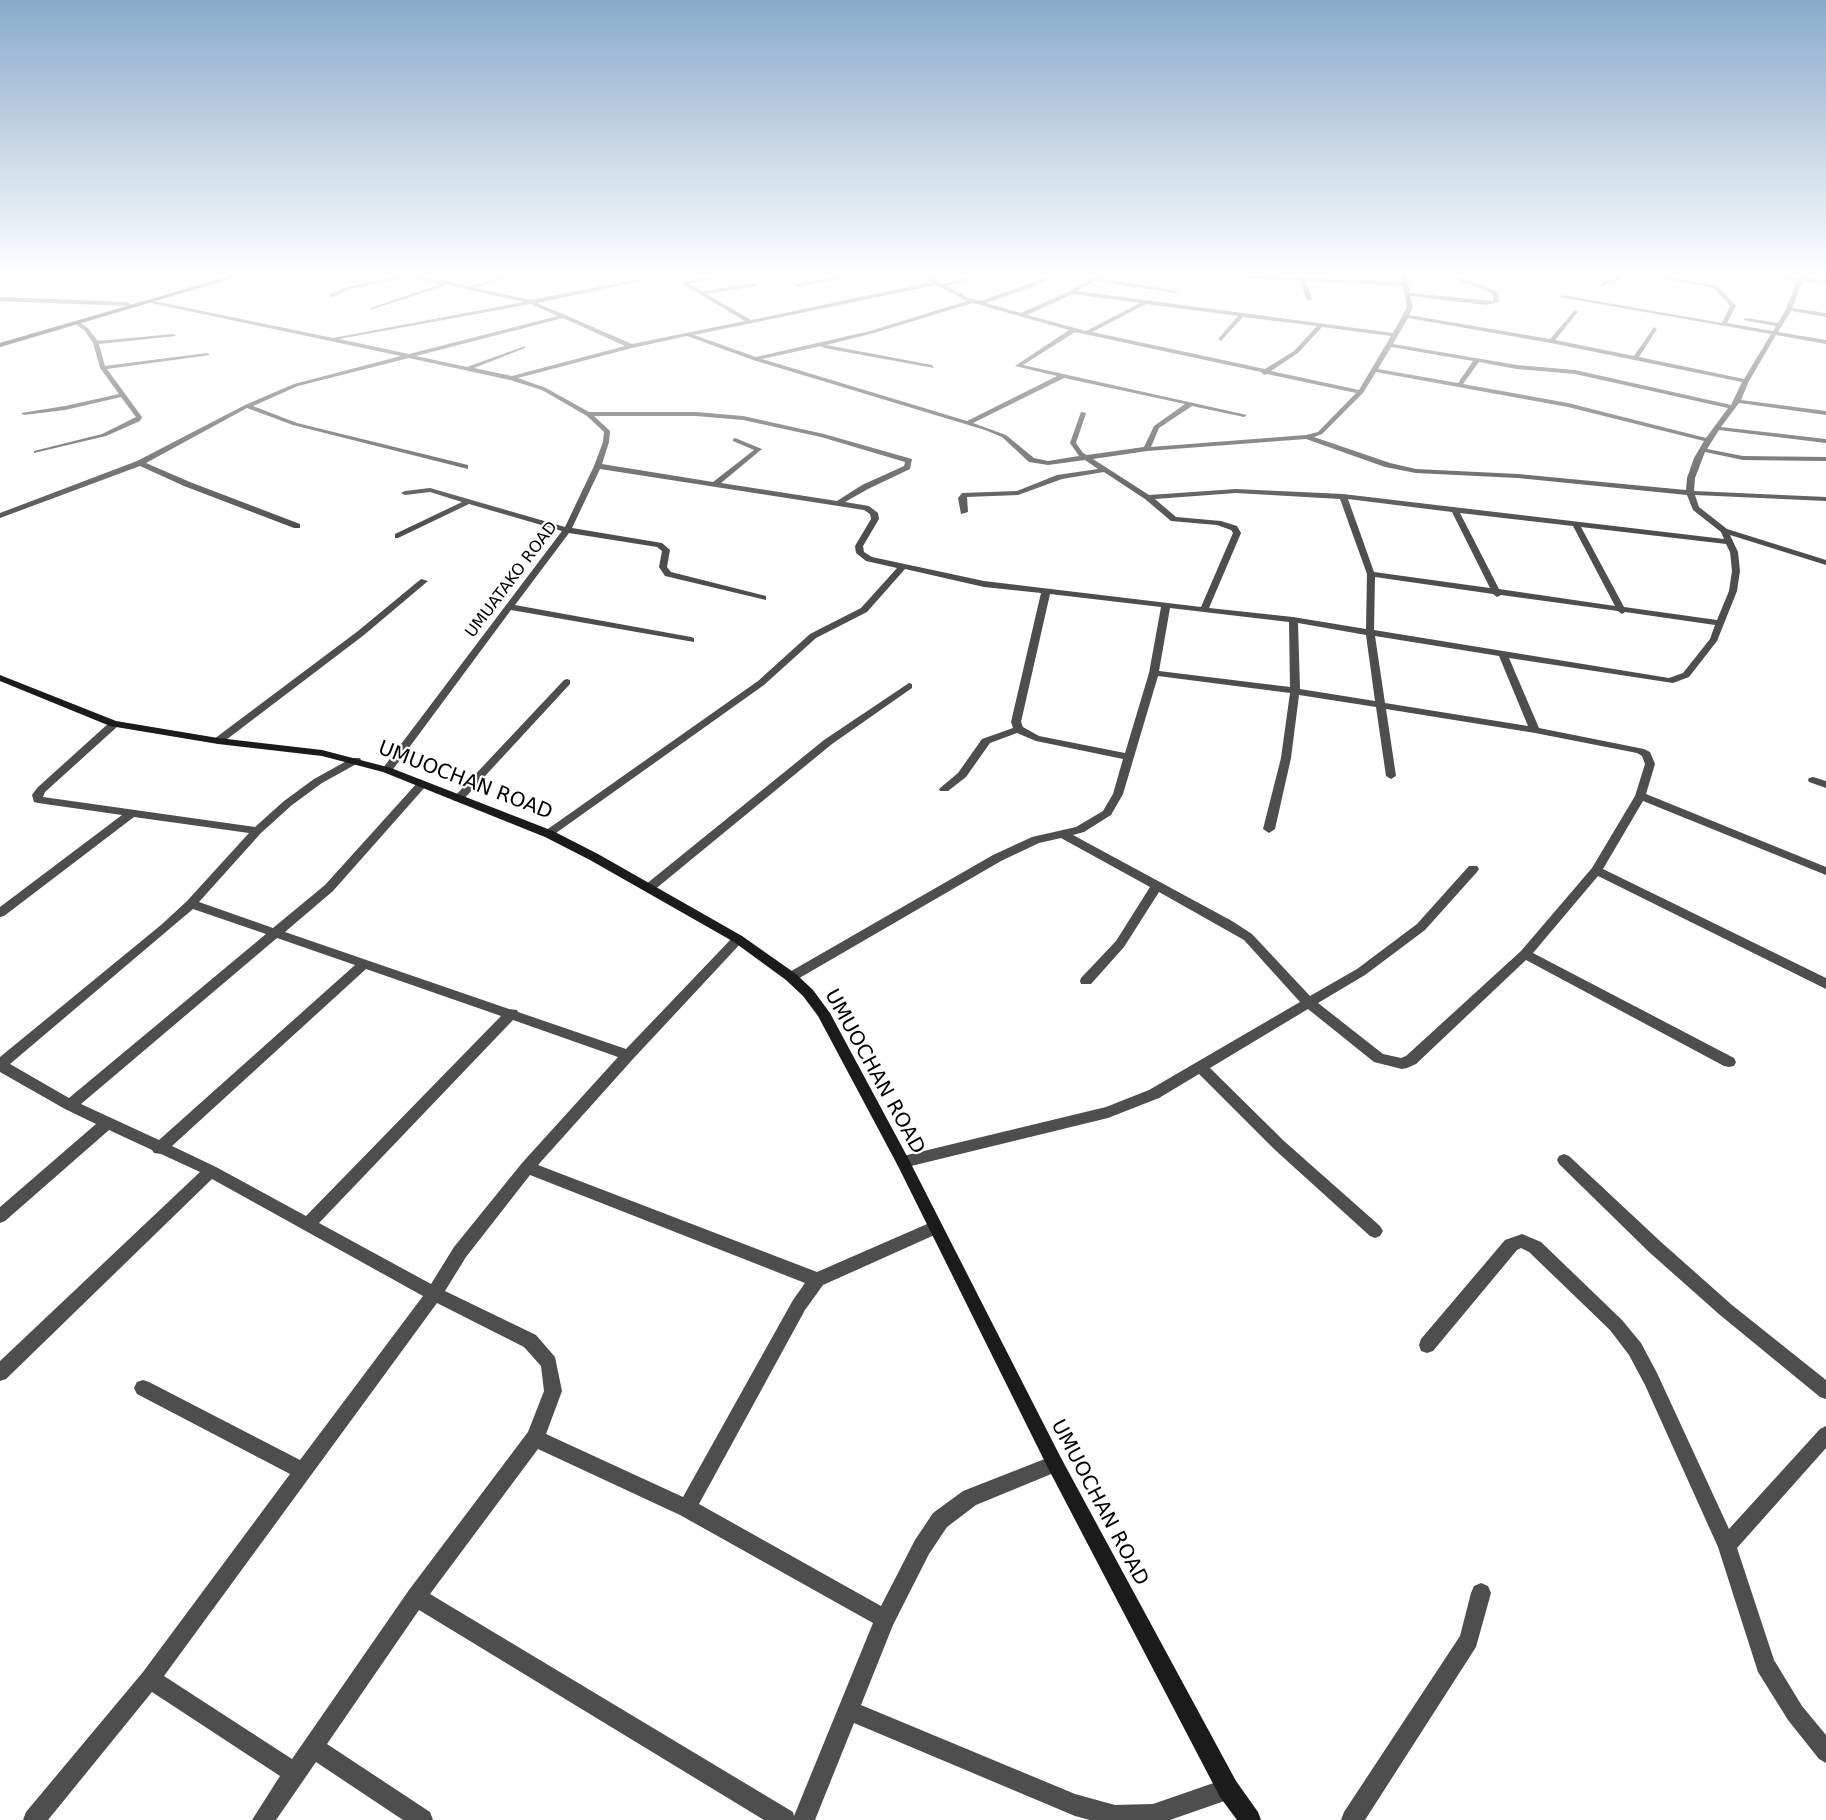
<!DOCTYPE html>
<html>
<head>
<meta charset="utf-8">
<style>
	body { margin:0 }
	canvas { display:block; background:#fff }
</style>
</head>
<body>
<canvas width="1826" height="1820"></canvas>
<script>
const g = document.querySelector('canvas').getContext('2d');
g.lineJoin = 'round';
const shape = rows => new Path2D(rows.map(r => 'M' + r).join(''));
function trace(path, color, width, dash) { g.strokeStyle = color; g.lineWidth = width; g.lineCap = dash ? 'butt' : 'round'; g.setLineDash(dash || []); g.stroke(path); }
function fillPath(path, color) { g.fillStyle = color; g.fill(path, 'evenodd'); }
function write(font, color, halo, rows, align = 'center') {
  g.font = font + ' "DejaVu Sans",sans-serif'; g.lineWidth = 4.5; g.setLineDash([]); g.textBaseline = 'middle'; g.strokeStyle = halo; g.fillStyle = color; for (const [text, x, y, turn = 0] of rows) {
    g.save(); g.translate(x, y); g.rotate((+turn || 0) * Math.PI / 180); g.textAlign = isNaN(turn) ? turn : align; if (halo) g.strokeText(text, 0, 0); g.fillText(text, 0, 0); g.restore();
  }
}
const primary = shape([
	[240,273,250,273,0,347,0,343,240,273]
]);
trace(primary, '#dbdbdb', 1);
fillPath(shape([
	[393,273,449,281,470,287,514,273,522,273,474,288,531,300,643,278,641,281,537,303,632,344,745,321,681,283,728,273,739,273,689,284,702,291,758,283,756,286,706,294,751,320,932,282,916,273,923,273,943,284,980,273,988,273,947,286,968,298,980,301,1054,275,1054,277,1033,287,986,303,1021,313,1070,291,1101,273,1108,273,1100,278,1178,291,1175,293,1095,281,1077,291,1393,333,1407,307,1403,286,1306,281,1312,299,1309,301,1306,299,1301,281,1164,273,1301,278,1302,273,1306,273,1306,278,1402,282,1400,273,1406,273,1410,293,1493,301,1493,294,1441,273,1449,273,1498,292,1499,302,1486,305,1410,296,1413,307,1409,315,1550,339,1575,310,1578,312,1555,340,1634,356,1654,327,1657,329,1639,357,1744,379,1771,334,1559,297,1562,295,1722,323,1730,306,1714,288,1634,273,1646,273,1718,286,1736,306,1727,323,1773,331,1776,326,1743,320,1746,318,1778,323,1786,309,1797,281,1749,273,1798,278,1800,273,1806,273,1804,278,1826,280,1826,284,1803,281,1792,308,1826,313,1826,317,1791,311,1778,332,1826,340,1826,344,1776,335,1749,381,1741,400,1826,411,1826,415,1739,403,1721,427,1826,439,1826,443,1719,430,1707,449,1743,456,1826,457,1826,461,1743,460,1705,452,1695,478,1694,491,1826,497,1826,501,1695,495,1699,507,1727,529,1826,560,1826,565,1730,535,1738,552,1740,571,1737,591,1717,641,1689,677,1673,683,1509,658,1539,728,1644,749,1650,752,1655,764,1646,794,1826,867,1826,875,1643,801,1603,869,1826,978,1826,989,1598,876,1533,953,1734,1058,1736,1062,1734,1066,1729,1067,1724,1066,1526,960,1416,1064,1407,1068,1402,1069,1374,1062,1308,1009,1210,1068,1284,1141,1380,1226,1383,1231,1380,1236,1375,1238,1370,1236,1274,1149,1199,1074,1159,1098,1108,1118,903,1168,898,1166,896,1162,898,1158,903,1156,1106,1107,1149,1090,1300,1002,1244,940,1159,892,1124,947,1091,984,1081,984,1080,981,1081,978,1116,941,1150,887,1061,838,1039,843,1001,861,796,980,786,980,785,977,786,974,993,855,1032,837,1076,827,1103,811,1113,794,1123,759,1036,741,1017,733,990,743,966,777,948,791,940,791,939,789,958,773,982,739,1013,728,1011,722,1041,593,984,587,905,569,867,612,816,638,764,685,549,838,543,834,545,831,758,681,810,634,861,608,897,568,866,561,856,553,855,546,871,519,870,514,864,510,600,469,572,528,662,543,670,550,667,567,671,572,766,596,766,600,665,576,659,567,662,551,657,547,569,533,515,605,691,637,694,638,694,642,511,610,391,772,387,773,383,772,382,770,383,768,562,531,469,504,398,538,395,538,395,534,462,502,430,492,405,495,401,493,405,491,430,488,565,527,594,466,603,442,604,432,587,416,542,390,510,380,409,358,298,386,253,406,297,423,468,465,468,469,293,425,247,408,146,463,190,482,300,524,300,528,294,528,184,486,140,466,0,518,0,513,137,461,245,405,294,384,401,356,151,303,149,300,333,338,524,302,447,285,370,310,370,308,441,284,408,277,351,289,332,297,329,295,347,287,401,276,393,273],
	[936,285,967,301,870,331,756,357,694,335,936,285],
	[1073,294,1140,303,1086,331,1027,315,1073,294],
	[973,303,1069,330,1015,366,1057,376,967,421,762,359,821,346,824,348,934,368,932,365,826,345,874,333,973,303],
	[531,304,558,316,409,354,339,339,531,304],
	[1146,304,1238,316,1218,339,1221,341,1243,317,1317,326,1294,351,1265,369,1092,332,1146,304],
	[563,318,625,346,512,376,474,368,525,348,525,346,467,367,416,356,563,318],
	[1408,318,1551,343,1742,382,1731,405,1575,370,1517,365,1393,344,1408,318],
	[1322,327,1391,336,1359,390,1271,371,1298,353,1322,327],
	[1075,332,1261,372,1264,375,1267,374,1356,393,1318,432,1306,435,1151,447,1159,428,1192,406,1244,417,1247,415,1023,365,1075,332],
	[687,336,753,360,985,430,1002,437,1029,462,1048,465,1085,460,1098,469,1057,475,1017,491,962,493,958,498,961,514,968,512,967,497,1018,495,1062,479,1104,472,1145,499,1171,521,1217,525,1231,530,1233,533,1201,607,984,581,872,557,864,552,863,546,879,519,878,513,869,506,845,502,868,489,910,469,912,459,824,434,743,416,696,412,589,412,546,388,518,378,632,348,687,336],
	[1391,347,1473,361,1458,383,1378,369,1391,347],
	[1479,362,1517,369,1575,374,1728,408,1706,438,1568,403,1463,384,1479,362],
	[1376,372,1568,407,1704,441,1694,458,1687,478,1686,490,1518,474,1416,469,1390,463,1314,437,1322,434,1363,393,1376,372],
	[1064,378,1185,404,1154,426,1144,447,1087,455,1083,453,1076,443,1086,413,1081,412,1070,443,1079,456,1048,461,1034,458,1006,435,973,423,1064,378],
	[594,416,696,416,743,420,821,437,905,462,904,466,862,485,837,501,721,483,762,449,735,438,733,439,733,441,754,450,713,482,602,464,609,442,610,431,594,416],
	[1306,439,1385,467,1416,473,1518,478,1687,495,1693,510,1721,532,1724,539,1343,494,1236,489,1149,495,1093,459,1147,451,1306,439],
	[1236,493,1340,499,1367,574,1366,629,1293,617,1209,608,1241,533,1237,526,1221,521,1176,517,1155,499,1236,493],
	[1348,499,1452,512,1490,588,1374,572,1348,499],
	[1460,513,1573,526,1615,606,1499,589,1460,513],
	[1581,527,1726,544,1730,552,1732,571,1729,591,1717,620,1624,607,1581,527],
	[1375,577,1493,594,1497,597,1501,595,1618,611,1622,614,1625,612,1715,625,1710,639,1683,673,1669,678,1374,630,1375,577],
	[1050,594,1161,607,1149,673,1125,753,1039,736,1023,727,1021,722,1050,594],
	[1170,608,1289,622,1290,687,1159,671,1170,608],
	[1298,623,1366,635,1375,701,1300,689,1298,623],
	[1375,636,1499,656,1528,726,1385,703,1375,636],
	[1158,676,1290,693,1281,758,1263,829,1269,833,1275,829,1291,758,1299,695,1376,707,1386,776,1391,779,1396,776,1386,709,1535,733,1637,753,1642,756,1645,764,1635,796,1592,868,1521,951,1406,1056,1401,1058,1383,1054,1318,1003,1365,975,1425,930,1477,872,1479,869,1477,866,1469,866,1417,924,1357,969,1310,996,1252,934,1232,921,1073,835,1084,832,1111,815,1123,794,1158,676],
	[857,273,869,273,797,287,794,285,857,273],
	[1615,273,1621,273,1621,280,1599,287,1604,281,1616,278,1615,273],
	[0,297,128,302,131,304,128,306,0,301,0,297],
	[75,322,79,322,88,328,98,341,173,334,176,336,99,344,105,366,207,353,210,355,107,369,142,417,140,421,106,436,34,453,34,451,102,434,136,417,121,397,65,410,24,415,21,413,65,406,119,394,100,368,93,343,84,330,75,324,75,322],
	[421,579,428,581,364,635,222,743,214,743,214,739,358,631,421,579],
	[567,679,570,680,570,684,462,801,454,801,453,799,454,797,564,680,567,679],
	[909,683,912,684,912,688,832,744,653,891,645,891,643,888,645,885,824,740,909,683],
	[114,721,119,724,118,726,45,792,43,797,255,827,284,801,314,779,352,758,360,758,361,760,360,762,322,783,292,805,261,833,199,902,273,928,325,885,418,782,426,782,427,784,426,786,333,891,285,932,509,1009,517,1010,518,1012,626,1049,734,936,742,936,744,939,742,942,633,1059,538,1165,817,1272,934,1221,939,1223,942,1228,939,1233,823,1285,805,1310,699,1504,881,1606,915,1540,933,1513,963,1491,1055,1455,1061,1458,1064,1464,1061,1470,976,1505,947,1527,929,1554,893,1625,861,1705,1075,1794,1115,1805,1153,1804,1228,1778,1236,1781,1239,1789,1236,1797,1170,1820,1090,1820,1075,1816,854,1723,815,1820,764,1820,419,1610,327,1744,430,1812,433,1820,403,1820,316,1762,276,1820,252,1820,280,1776,152,1692,48,1820,23,1820,26,1812,143,1672,290,1474,137,1394,134,1388,137,1382,143,1380,149,1382,300,1460,423,1296,212,1179,6,1379,0,1381,0,1361,200,1172,161,1154,154,1153,152,1150,109,1130,5,1221,0,1223,0,1207,96,1124,65,1109,0,1072,0,1057,161,925,187,901,249,833,134,817,4,916,0,917,0,907,122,815,38,803,34,802,32,795,37,788,110,722,114,721],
	[193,909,266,934,69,1098,10,1064,193,909],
	[277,938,355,965,159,1140,81,1104,277,938],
	[366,969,501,1016,306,1216,216,1167,172,1146,366,969],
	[513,1020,618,1057,522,1163,454,1247,431,1284,319,1223,513,1020],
	[530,1175,805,1283,793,1300,683,1497,546,1434,562,1391,555,1357,536,1335,445,1291,466,1257,530,1175],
	[437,1303,524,1347,541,1366,544,1391,528,1432,409,1590,292,1759,164,1676,437,1303],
	[538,1449,680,1515,873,1623,794,1816,793,1812,430,1594,538,1449],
	[1813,777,1826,781,1826,788,1809,782,1808,780,1809,778,1813,777],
	[1564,1154,1569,1156,1661,1242,1732,1305,1826,1380,1826,1399,1820,1397,1720,1315,1649,1252,1559,1164,1557,1160,1559,1156,1564,1154],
	[1522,1234,1541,1242,1622,1320,1641,1343,1657,1373,1729,1529,1820,1429,1826,1426,1826,1448,1737,1548,1774,1660,1802,1706,1826,1735,1826,1763,1819,1759,1788,1720,1758,1672,1718,1547,1645,1385,1629,1355,1610,1330,1529,1252,1521,1248,1517,1250,1433,1351,1427,1353,1421,1351,1419,1345,1421,1339,1505,1240,1522,1234],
	[1481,1583,1488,1586,1491,1593,1476,1647,1365,1820,1341,1820,1344,1812,1460,1636,1471,1593,1474,1586,1481,1583]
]), '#4e4e4e');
fillPath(shape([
	[0,675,116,721,218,738,322,750,391,768,553,831,598,854,742,936,796,974,813,990,830,1013,908,1158,1061,1458,1236,1781,1258,1812,1261,1820,1237,1820,1220,1797,1049,1470,898,1166,818,1016,803,996,786,980,734,942,590,860,545,837,383,772,322,756,218,744,110,726,0,681,0,675]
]), '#1b1b1b');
fillPath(primary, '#000');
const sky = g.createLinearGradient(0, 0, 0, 528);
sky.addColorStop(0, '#89aaca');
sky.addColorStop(0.52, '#fff');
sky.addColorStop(1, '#ffffff00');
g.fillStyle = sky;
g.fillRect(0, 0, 1826, 528);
write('16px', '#000', '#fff', [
	["UMUATAKO ROAD",512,580,-53]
]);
write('20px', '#000', '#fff', [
	["UMUOCHAN ROAD",465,781,21],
	["UMUOCHAN ROAD",874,1072,61],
	["UMUOCHAN ROAD",1099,1503,62]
]);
</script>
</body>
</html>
